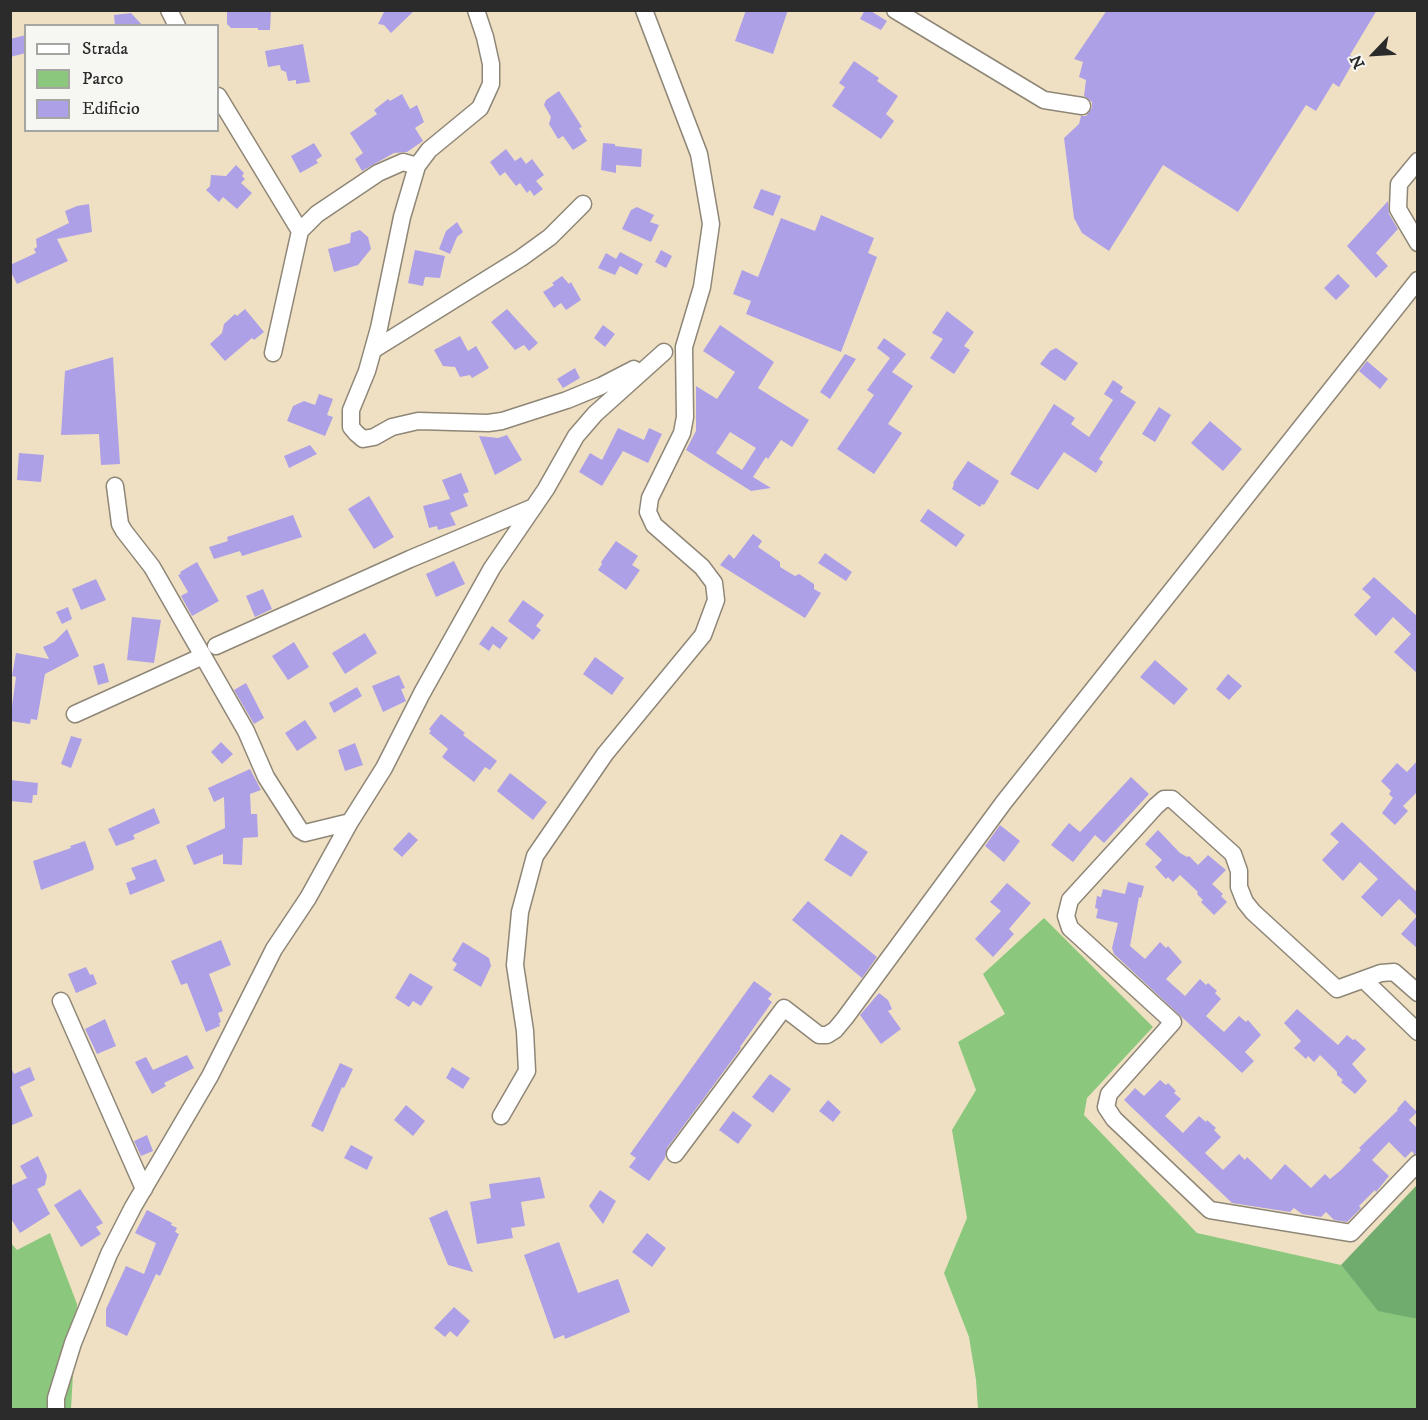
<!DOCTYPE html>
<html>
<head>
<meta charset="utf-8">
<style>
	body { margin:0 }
	#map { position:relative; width:1428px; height:1420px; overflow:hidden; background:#f0e0c3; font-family:"IM FELL DW Pica",serif }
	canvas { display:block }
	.frame { position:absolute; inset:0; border:12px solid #2b2b2b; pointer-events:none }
	.legend { position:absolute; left:24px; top:24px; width:195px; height:108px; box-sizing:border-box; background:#f6f6f2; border:2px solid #a5a5a2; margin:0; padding:8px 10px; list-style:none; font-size:18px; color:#2b2b2b }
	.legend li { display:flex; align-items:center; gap:12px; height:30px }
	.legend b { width:30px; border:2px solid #a5a5a2 }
	.north { position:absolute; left:1344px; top:24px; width:60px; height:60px; -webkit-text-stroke:4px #f6f6f2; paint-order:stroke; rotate:245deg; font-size:16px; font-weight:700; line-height:24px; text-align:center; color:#2b2b2b }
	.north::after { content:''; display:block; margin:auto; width:21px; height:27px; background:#2b2b2b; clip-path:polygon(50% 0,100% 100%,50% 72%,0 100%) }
</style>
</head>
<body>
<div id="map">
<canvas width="1428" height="1420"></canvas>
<div class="frame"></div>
<ul class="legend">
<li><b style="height:8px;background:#fff"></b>Strada</li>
<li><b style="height:16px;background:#8bc87e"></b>Parco</li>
<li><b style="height:16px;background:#ada0e6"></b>Edificio</li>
</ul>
<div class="north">N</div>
</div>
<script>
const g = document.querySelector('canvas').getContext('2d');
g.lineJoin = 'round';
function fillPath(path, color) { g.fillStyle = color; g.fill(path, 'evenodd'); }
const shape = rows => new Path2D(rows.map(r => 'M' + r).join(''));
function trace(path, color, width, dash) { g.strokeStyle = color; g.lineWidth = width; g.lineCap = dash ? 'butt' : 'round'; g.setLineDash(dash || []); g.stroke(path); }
fillPath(shape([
	[1044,918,1153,1027,1087,1098,1084,1115,1197,1233,1341,1265,1378,1310,1417,1319,1417,1409,978,1409,976,1380,969,1337,944,1273,967,1218,952,1130,976,1090,958,1042,1005,1014,983,974],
	[50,1233,77,1304,71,1409,11,1409,10,1242,17,1250]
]), '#8bc87e');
fillPath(shape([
	[1417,1185,1417,1319,1378,1311,1341,1265]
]), '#70ac6d');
fillPath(shape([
	[227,10,271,10,270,30,258,30,258,28,231,28,227,24],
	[385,10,415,10,391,33,384,25,378,24],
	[746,10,788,10,773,54,735,41],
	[865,10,869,10,887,21,881,30,860,19],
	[1107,10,1377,10,1350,55,1355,59,1339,87,1333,83,1316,111,1306,105,1238,212,1163,165,1109,251,1082,233,1074,218,1064,138,1079,124,1081,116,1086,116,1092,108,1092,102,1084,96,1086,80,1079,77,1083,62,1074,59],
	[131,13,143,26,115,26,114,15],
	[26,35,26,53,10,57,10,39],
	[303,44,310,82,296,84,296,80,288,81,286,72,281,70,280,65,268,67,265,51],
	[854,61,879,78,877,81,898,96,886,114,894,121,881,139,832,106,845,87,839,83],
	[559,91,582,127,579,128,587,141,573,150,563,136,558,139,549,124,551,117,544,105,546,100],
	[402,94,410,109,417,105,424,122,415,128,423,141,407,152,394,153,362,171,355,159,363,153,350,133,377,114,374,110,388,99,390,101],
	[314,143,322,156,316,160,318,163,300,173,291,156],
	[603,143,615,144,615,146,642,149,641,167,616,165,616,173,601,170],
	[506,149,515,161,521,157,526,164,532,159,544,175,536,181,543,189,534,196,530,190,527,193,520,183,516,186,505,172,500,176,490,162],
	[236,165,244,173,242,176,245,179,241,183,252,193,237,209,223,197,219,202,206,190,210,186,211,175,226,176],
	[761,189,781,196,773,216,753,208],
	[1388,201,1389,214,1398,229,1376,253,1388,266,1376,278,1347,246],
	[89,204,92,232,57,239,68,261,17,284,10,270,10,265,36,253,34,249,37,247,36,239,69,223,65,211,77,206],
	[637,207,654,215,650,222,659,225,651,242,622,229,631,210],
	[821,215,874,238,868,253,877,257,841,352,746,314,751,301,733,294,742,270,758,277,781,218,815,231],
	[457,222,463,232,457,237,450,254,439,249,446,231],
	[360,230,368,237,371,249,358,265,334,272,328,249,350,243,351,233],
	[415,250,445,256,440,278,425,277,423,286,408,283],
	[661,250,672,256,666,268,655,262],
	[620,252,643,264,637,275,620,266,615,275,598,268,606,253,616,259],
	[1338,274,1350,286,1336,300,1324,288],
	[562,276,569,284,571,282,581,300,566,310,561,303,554,308,543,292,554,285,552,283],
	[245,309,264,332,254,340,252,338,225,361,210,344,222,333,224,324,235,314,237,316],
	[507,309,538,343,529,351,524,345,515,350,491,322],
	[947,311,974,332,964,346,970,350,954,374,930,358,943,339,932,333],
	[603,325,615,334,605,347,594,338],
	[720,325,774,362,758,388,809,420,792,447,781,440,768,459,766,457,753,477,771,488,751,491,686,450,696,431,696,386,717,399,735,372,703,351],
	[730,432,756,448,742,470,716,453],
	[460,336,468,351,476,346,489,368,472,378,470,375,460,377,455,367,443,366,434,350],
	[884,338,906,354,892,372,913,386,888,424,902,433,874,474,837,449,874,395,867,390,890,358,877,348],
	[1056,348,1078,363,1065,381,1040,364,1050,351],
	[845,354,856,359,830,399,820,392],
	[113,357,120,464,101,465,99,434,61,435,65,371],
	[1367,361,1388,379,1380,389,1359,371],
	[575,368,580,378,563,388,557,379],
	[1113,380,1123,387,1120,392,1136,402,1099,459,1103,462,1096,473,1064,452,1038,490,1010,474,1054,404,1075,418,1071,424,1089,437,1113,400,1104,394],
	[319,394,333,399,327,415,333,417,325,436,287,421,293,406,304,401,315,405],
	[1159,407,1171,415,1155,442,1142,434],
	[1210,421,1242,449,1223,471,1191,443],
	[618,428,644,440,649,428,662,434,648,463,623,451,602,486,579,472,590,453,602,460],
	[507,435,522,460,495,475,479,436,498,438],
	[310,445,317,454,289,468,284,456],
	[19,453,44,455,41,482,17,480],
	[968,461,999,481,984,505,982,504,980,507,952,489,954,484,953,483],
	[461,473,469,492,463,494,468,506,450,513,456,525,438,530,437,526,429,528,423,506,450,499,442,480],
	[369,496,394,537,374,549,348,509],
	[928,509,965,535,956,547,920,521],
	[293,515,302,537,242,556,240,551,214,559,209,547,228,541,227,537],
	[753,534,762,541,758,547,780,562,780,567,795,576,799,574,814,584,814,589,821,593,805,618,720,565,729,554,734,559],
	[616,541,638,556,632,565,640,570,626,590,598,570,602,564,601,562],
	[825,553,852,572,846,581,818,563],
	[454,561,465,584,436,597,426,574],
	[197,562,219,601,192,616,181,596,188,592,178,575,181,574,180,572],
	[1374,577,1418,617,1418,674,1394,652,1411,634,1393,617,1376,636,1354,615,1371,597,1362,589],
	[96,579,106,600,81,610,72,589],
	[263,589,272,609,255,617,246,596],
	[523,600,544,615,536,626,541,630,533,640,508,621],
	[68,607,72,619,62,624,56,612],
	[132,617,161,620,154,663,127,660],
	[492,626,508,638,500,649,493,644,489,651,479,644],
	[67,629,79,656,45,674,37,720,31,719,30,724,10,721,16,677,12,676,16,653,49,659,43,647,54,642],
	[365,633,377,653,345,674,332,653],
	[294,642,309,667,288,680,272,656],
	[595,657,624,678,612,695,583,674],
	[1155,660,1188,689,1174,705,1140,677],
	[104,663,109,682,98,685,93,666],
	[1228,674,1242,686,1229,700,1216,689],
	[399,675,405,688,401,689,406,701,383,712,372,686],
	[246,683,264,718,254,724,234,690],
	[357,687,362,696,334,713,329,703],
	[441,714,465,733,463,735,497,761,490,770,485,767,474,782,442,757,448,749,429,733,431,731,429,729],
	[305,720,317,738,297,751,285,733],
	[71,736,82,739,71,768,61,764],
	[221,742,233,754,222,764,211,752],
	[355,743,363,765,345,771,338,750],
	[1418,760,1418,791,1403,806,1408,811,1395,825,1382,813,1393,798,1389,794,1391,791,1381,781,1397,763,1407,772],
	[250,769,261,790,250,794,251,814,257,814,258,837,243,838,242,865,223,864,223,854,194,865,186,846,225,828,224,797,214,802,208,788],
	[510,773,547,802,533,820,497,791],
	[1131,777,1149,794,1104,843,1095,835,1073,862,1051,845,1069,823,1080,832],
	[10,780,38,783,37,795,33,795,32,803,10,801],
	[154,808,160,823,133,835,135,839,116,846,108,829],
	[1342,822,1418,893,1418,949,1401,934,1417,916,1399,899,1382,917,1361,897,1378,879,1360,862,1343,881,1322,860,1339,842,1330,834],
	[1000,825,1020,841,1004,862,985,846],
	[1158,830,1180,853,1187,857,1189,856,1198,865,1208,855,1226,870,1212,884,1223,894,1221,896,1227,902,1214,915,1201,902,1203,900,1197,894,1198,892,1180,875,1173,882,1168,877,1166,879,1155,867,1162,860,1145,844],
	[409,832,418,840,402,857,393,849],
	[841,834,868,852,851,877,824,860],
	[85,841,94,867,93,870,41,890,33,861,71,848,70,846],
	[156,859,165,881,130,895,126,883,136,879,131,868],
	[1128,882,1144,886,1141,898,1139,897,1130,946,1145,959,1160,942,1166,948,1168,946,1182,962,1166,979,1185,996,1200,979,1206,985,1208,983,1217,991,1215,993,1221,999,1206,1016,1224,1032,1239,1016,1246,1022,1248,1020,1261,1035,1245,1052,1254,1061,1242,1073,1114,954,1112,948,1118,923,1096,918,1098,909,1095,908,1097,896,1101,897,1103,889,1125,894],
	[1007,883,1031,903,1009,929,1014,934,993,957,975,939,1001,911,990,902],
	[808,901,877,957,862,978,792,920],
	[221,940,231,965,209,974,223,1011,218,1013,221,1022,219,1023,220,1026,206,1032,187,983,181,985,171,961],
	[463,942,489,958,491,966,481,987,453,970,457,964,452,960],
	[86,967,90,975,93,974,97,984,76,993,68,974],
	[410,973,433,987,421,1006,413,1001,409,1007,395,998],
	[754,981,772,994,768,999,772,1002,740,1047,741,1048,667,1148,665,1158,649,1181,629,1167,636,1158,630,1154],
	[879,993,888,1000,892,1009,888,1011,901,1029,881,1044,860,1015],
	[1297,1009,1338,1045,1347,1035,1353,1040,1355,1039,1366,1049,1352,1064,1367,1081,1355,1094,1341,1082,1343,1080,1337,1075,1337,1072,1320,1055,1314,1062,1308,1056,1306,1059,1294,1048,1301,1041,1284,1023],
	[105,1019,116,1046,97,1054,85,1029],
	[187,1055,194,1068,164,1083,166,1086,152,1094,135,1062,146,1057,153,1070],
	[340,1063,353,1069,344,1088,342,1087,323,1132,311,1126],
	[10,1066,14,1074,30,1067,35,1080,20,1087,33,1116,10,1126],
	[452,1067,470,1078,463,1089,446,1078],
	[770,1074,791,1089,773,1113,752,1097],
	[1160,1080,1166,1085,1168,1083,1176,1091,1174,1093,1181,1099,1165,1116,1183,1133,1199,1116,1206,1122,1207,1120,1216,1128,1214,1130,1221,1137,1205,1153,1223,1170,1239,1154,1245,1160,1247,1157,1271,1180,1285,1164,1311,1188,1325,1174,1330,1179,1341,1170,1361,1150,1359,1148,1398,1110,1397,1109,1405,1100,1417,1112,1409,1120,1418,1129,1418,1153,1414,1154,1412,1151,1405,1158,1389,1142,1372,1160,1389,1176,1376,1192,1375,1190,1359,1206,1361,1208,1347,1222,1334,1220,1326,1212,1321,1217,1302,1214,1294,1208,1290,1212,1232,1203,1124,1100,1135,1088,1144,1096],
	[828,1100,841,1112,833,1122,819,1111],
	[406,1105,425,1121,413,1136,394,1120],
	[733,1111,752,1125,738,1144,719,1130],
	[147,1135,153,1151,141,1156,134,1141],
	[351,1145,373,1157,367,1170,344,1158],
	[38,1156,47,1176,45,1185,37,1189,50,1214,20,1233,10,1217,10,1186,27,1178,20,1166],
	[540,1177,545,1198,521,1202,525,1226,511,1228,513,1238,477,1244,470,1202,491,1198,489,1184],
	[80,1189,103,1223,96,1227,101,1234,81,1247,54,1205],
	[600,1190,616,1201,603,1224,589,1206],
	[147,1210,172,1223,171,1225,177,1228,175,1232,179,1234,160,1276,156,1274,127,1336,106,1326,106,1309,126,1266,144,1274,156,1243,135,1233],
	[447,1210,473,1272,448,1265,429,1218],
	[647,1233,666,1248,652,1267,632,1252],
	[559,1242,578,1293,618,1279,630,1312,565,1339,564,1335,554,1339,524,1255],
	[454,1307,470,1321,457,1337,450,1331,445,1337,434,1328]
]), '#ada0e6');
const street = shape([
	[169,10,177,26],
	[476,10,485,37,491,64,491,84,480,108,429,150,417,166,402,217,379,328,367,371,351,410,351,427,356,433,363,439,374,437,392,427,418,421,488,423,502,421,567,400,601,386,634,369],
	[895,10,1044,100,1082,106],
	[218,96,300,231,317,214,378,173,403,162,417,166],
	[1418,161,1399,184,1398,209,1418,243],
	[373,350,521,258,550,237,583,204],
	[273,353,300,231],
	[115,486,120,524,124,531,152,567,246,731,266,777,300,830,305,833,350,822],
	[216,646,410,559,534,507],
	[75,714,203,656],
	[1364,980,1418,1032],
	[1418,993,1394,972,1381,973,1337,989,1253,912,1245,902,1239,887,1239,871,1233,854,1172,799,1164,799,1156,806,1070,900,1066,916,1070,928,1173,1022,1109,1094,1106,1107,1114,1119,1210,1210,1351,1233,1418,1163],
	[61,1001,144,1189],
	[501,1116,527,1071,525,1031,515,965,520,912,535,856,605,754,703,635,716,600,714,583,702,567,654,525,648,512,650,498,682,433,685,417,684,347,702,287,711,224,699,154,644,10],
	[675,1154,784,1008,819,1035,827,1035,835,1030,845,1018,1004,802,1418,280],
	[56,1410,56,1398,73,1343,109,1254,133,1207,210,1076,274,949,308,898,350,822,384,768,422,693,492,568,546,489,576,436,595,414,664,352]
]);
trace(street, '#8e8677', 19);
trace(street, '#fff', 16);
</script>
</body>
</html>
